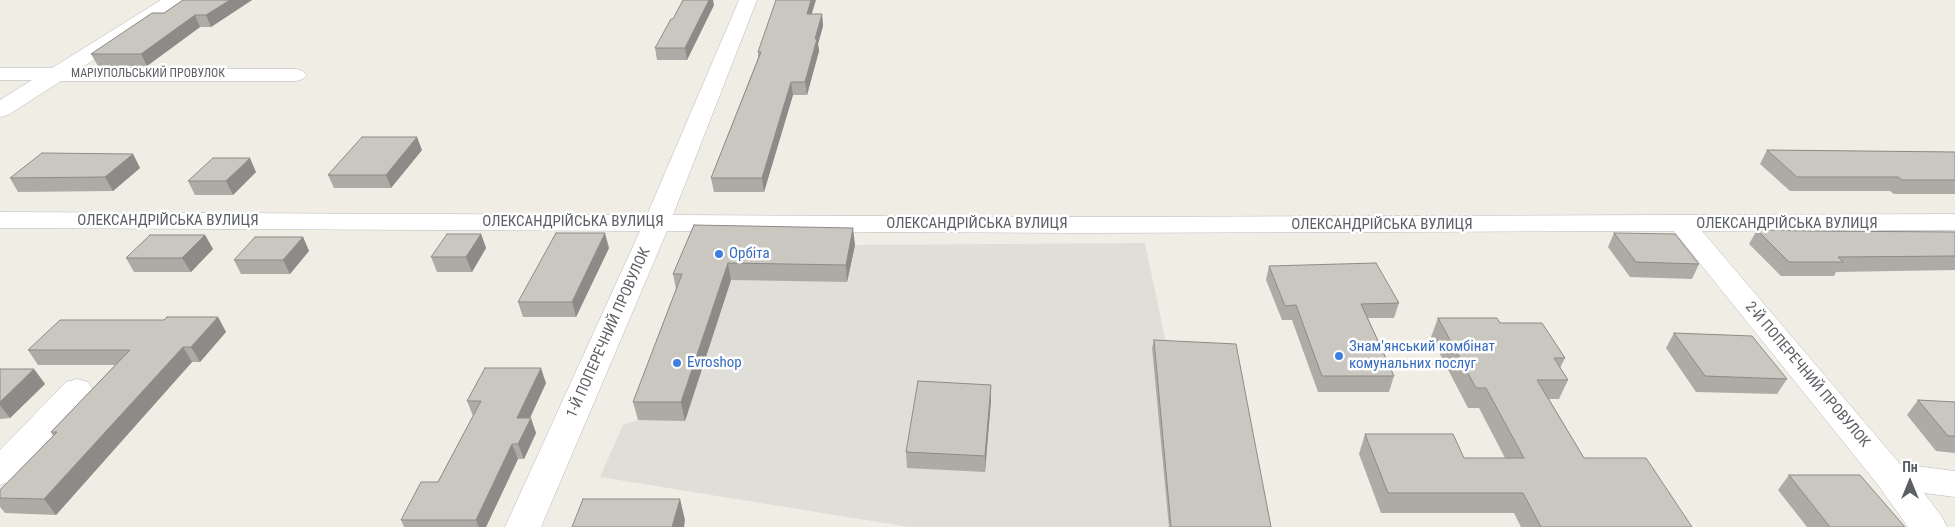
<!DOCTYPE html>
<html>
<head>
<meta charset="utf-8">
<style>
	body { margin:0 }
	#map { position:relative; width:1955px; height:527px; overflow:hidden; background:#efede4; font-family:"Roboto Condensed",sans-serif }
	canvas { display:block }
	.north { position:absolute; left:1885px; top:457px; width:50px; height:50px; -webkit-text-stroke:4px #fff; paint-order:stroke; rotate:0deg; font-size:14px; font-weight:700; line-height:20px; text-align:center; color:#5c5f65 }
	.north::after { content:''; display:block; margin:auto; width:18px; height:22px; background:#5c5f65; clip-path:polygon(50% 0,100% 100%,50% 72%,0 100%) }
</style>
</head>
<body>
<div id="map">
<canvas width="1955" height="527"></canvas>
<div class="north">Пн</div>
</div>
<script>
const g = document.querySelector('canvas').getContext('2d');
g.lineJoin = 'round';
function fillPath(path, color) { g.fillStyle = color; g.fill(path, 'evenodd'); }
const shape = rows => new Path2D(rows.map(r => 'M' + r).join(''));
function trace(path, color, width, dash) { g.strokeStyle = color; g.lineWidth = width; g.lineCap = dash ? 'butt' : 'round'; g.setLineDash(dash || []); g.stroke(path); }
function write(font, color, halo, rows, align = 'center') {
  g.font = font + ' "Roboto Condensed",sans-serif'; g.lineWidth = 5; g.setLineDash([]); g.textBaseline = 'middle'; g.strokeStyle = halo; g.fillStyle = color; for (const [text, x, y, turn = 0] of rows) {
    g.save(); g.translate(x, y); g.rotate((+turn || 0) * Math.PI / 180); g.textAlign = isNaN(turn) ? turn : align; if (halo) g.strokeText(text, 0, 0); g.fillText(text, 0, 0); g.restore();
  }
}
fillPath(shape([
	[697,242,855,245,1145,243,1167,348,1267,527,909,527,600,477,623,425,638,420,677,315,666,314]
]), '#e0ded8');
const minor = shape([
	[161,0,183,0,181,4,81,68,296,69,303,71,307,75,303,79,296,81,61,81,8,115,0,117,0,100,32,80,0,80,0,68,52,68,161,0],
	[739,0,757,0,673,215,1081,217,1955,214,1955,230,1702,231,1900,464,1955,471,1955,497,1924,493,1942,517,1947,527,1908,527,1878,485,1674,231,1081,233,667,231,541,527,505,527,640,231,0,228,0,212,647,215,739,0],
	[77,379,88,382,93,390,88,398,12,481,0,485,0,450,66,382,77,379]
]);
trace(minor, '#b6b9be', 1);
fillPath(minor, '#fff');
fillPath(shape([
	[183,0,252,0,211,27,200,27,147,66,98,66,91,54,164,13],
	[714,5,687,60,657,60,655,48],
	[822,14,823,26,818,44,819,51,807,95,793,95,764,192,714,192,711,178,758,58,758,52],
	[422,150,391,188,334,188,328,175],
	[1767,150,1955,152,1955,194,1894,194,1890,191,1790,191,1760,164],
	[133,154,140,168,113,191,18,192,10,178],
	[256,172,233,195,195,195,188,181],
	[694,225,855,245,847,282,731,280,685,421,638,420,633,402,676,289,673,274],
	[1757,230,1810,231,1955,232,1955,270,1836,272,1834,276,1781,276,1749,244],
	[1614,233,1699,264,1692,279,1630,277,1608,247],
	[481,234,486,248,472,272,437,272,431,257],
	[205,235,213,249,191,272,134,272,126,258],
	[303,237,309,251,290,274,241,274,234,260],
	[609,248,576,317,523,317,518,302],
	[1269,266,1399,303,1394,318,1368,318,1394,376,1389,392,1318,392,1292,320,1282,320,1266,280],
	[218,317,226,332,200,362,192,362,56,515,5,513,0,507,0,490,53,436,51,432,115,365,38,365,28,350,164,320],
	[1438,318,1500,323,1565,358,1560,368,1568,380,1559,399,1549,399,1584,458,1692,527,1521,527,1514,513,1381,513,1359,454,1365,434,1464,458,1505,458,1479,408,1468,408,1431,337],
	[1674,333,1787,379,1777,394,1696,392,1666,348],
	[1154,340,1271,527,1169,527,1152,348],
	[0,369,34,369,45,384,10,418,0,419],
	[546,383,530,418,536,433,524,459,518,459,486,527,404,527,401,520,438,482,473,416,467,401],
	[991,385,991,400,985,472,907,468,906,452],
	[1918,400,1955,402,1955,453,1936,451,1907,415],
	[1789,475,1905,527,1807,527,1778,490]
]), '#aeaba6');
fillPath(shape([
	[230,0,252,0,211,27,206,15],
	[709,0,713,0,714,5,687,60,685,48],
	[811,0,816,0,808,26,807,14],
	[822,14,823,26,818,44,819,51,807,95,805,82,815,39],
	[195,15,200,27,147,66,141,54],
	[791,82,793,95,764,192,762,178],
	[417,137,422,150,391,188,386,175],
	[133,154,140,168,113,191,105,177],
	[250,158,256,172,233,195,226,181],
	[853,228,855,245,847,282,846,265],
	[605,233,609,248,576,317,572,302],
	[481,234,486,248,472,272,466,257],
	[205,235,213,249,191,272,182,258],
	[303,237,309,251,290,274,283,260],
	[728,263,731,280,685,421,681,402],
	[218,317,226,332,200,362,191,347],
	[183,347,192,362,56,515,44,499],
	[541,368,546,383,523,433,517,418],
	[34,369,45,384,10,418,0,405,0,402],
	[991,385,991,400,985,472,985,456],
	[531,418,536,433,524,459,518,444],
	[512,444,518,459,486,527,479,527,476,520],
	[680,499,685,520,684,527,672,527]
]), '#8d8b87');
const building = shape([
	[183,0,230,0,206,15,195,15,141,54,91,54,152,13,164,13,183,0],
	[683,0,709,0,685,48,655,48,671,19,673,19,683,0],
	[776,0,811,0,807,14,822,14,815,39,817,39,805,82,791,82,762,178,711,178,761,52,758,52,776,0],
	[362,137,417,137,386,175,328,175,362,137],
	[1767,150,1955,152,1955,180,1902,180,1898,177,1797,177,1767,150],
	[42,153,133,154,105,177,10,178,42,153],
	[213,158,250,158,226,181,188,181,213,158],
	[694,225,853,228,846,265,728,263,681,402,633,402,682,274,673,274,694,225],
	[1757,230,1810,231,1955,232,1955,256,1838,257,1843,262,1789,262,1757,230],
	[556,233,605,233,572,302,518,302,556,233],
	[1614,233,1675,234,1699,264,1636,262,1614,233],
	[447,234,481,234,466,257,431,257,447,234],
	[150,235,205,235,182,258,126,258,150,235],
	[255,237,303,237,283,260,234,260,255,237],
	[1376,263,1399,303,1361,304,1394,376,1322,376,1296,305,1285,306,1269,266,1376,263],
	[167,317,218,317,191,347,183,347,44,499,0,498,0,490,57,432,51,432,130,350,28,350,60,320,164,320,167,317],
	[1438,318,1497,318,1500,323,1542,323,1565,358,1554,358,1568,380,1537,380,1584,458,1646,458,1692,527,1541,527,1523,493,1388,493,1365,434,1453,434,1464,458,1524,458,1486,388,1476,388,1438,318],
	[1674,333,1752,336,1787,379,1705,376,1674,333],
	[1154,340,1236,344,1271,527,1171,527,1154,340],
	[485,368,541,368,517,418,531,418,518,444,512,444,476,520,401,520,421,482,438,482,481,401,467,401,485,368],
	[0,369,34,369,0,402,0,369],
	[918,381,991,385,985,456,906,452,918,381],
	[1918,400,1955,402,1955,436,1948,436,1918,400],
	[1789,475,1860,475,1905,527,1830,527,1789,475],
	[583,499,680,499,672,527,572,527,583,499]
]);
fillPath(building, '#cac7c1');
trace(building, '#8d8b87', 1);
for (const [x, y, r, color] of [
	[719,254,5,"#3f7fe0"],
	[1339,356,5,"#3f7fe0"],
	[677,363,5,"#3f7fe0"]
]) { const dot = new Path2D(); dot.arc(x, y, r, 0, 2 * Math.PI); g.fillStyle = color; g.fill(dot); trace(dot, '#fff', 2); }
write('12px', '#5c5f65', '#fff', [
	["МАРІУПОЛЬСЬКИЙ ПРОВУЛОК",148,74]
]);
write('15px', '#5c5f65', '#fff', [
	["ОЛЕКСАНДРІЙСЬКА ВУЛИЦЯ",168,221],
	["ОЛЕКСАНДРІЙСЬКА ВУЛИЦЯ",573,222],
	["ОЛЕКСАНДРІЙСЬКА ВУЛИЦЯ",977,224],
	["ОЛЕКСАНДРІЙСЬКА ВУЛИЦЯ",1787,224],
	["ОЛЕКСАНДРІЙСЬКА ВУЛИЦЯ",1382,225],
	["1-Й ПОПЕРЕЧНИЙ ПРОВУЛОК",609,333,-66],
	["2-Й ПОПЕРЕЧНИЙ ПРОВУЛОК",1807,375,50]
]);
write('15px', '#366cbe', '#fff', [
	["Орбіта",729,254],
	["Знам'янський комбінат",1349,347],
	["комунальних послуг",1349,364],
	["Evroshop",687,363]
], 'left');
</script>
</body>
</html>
